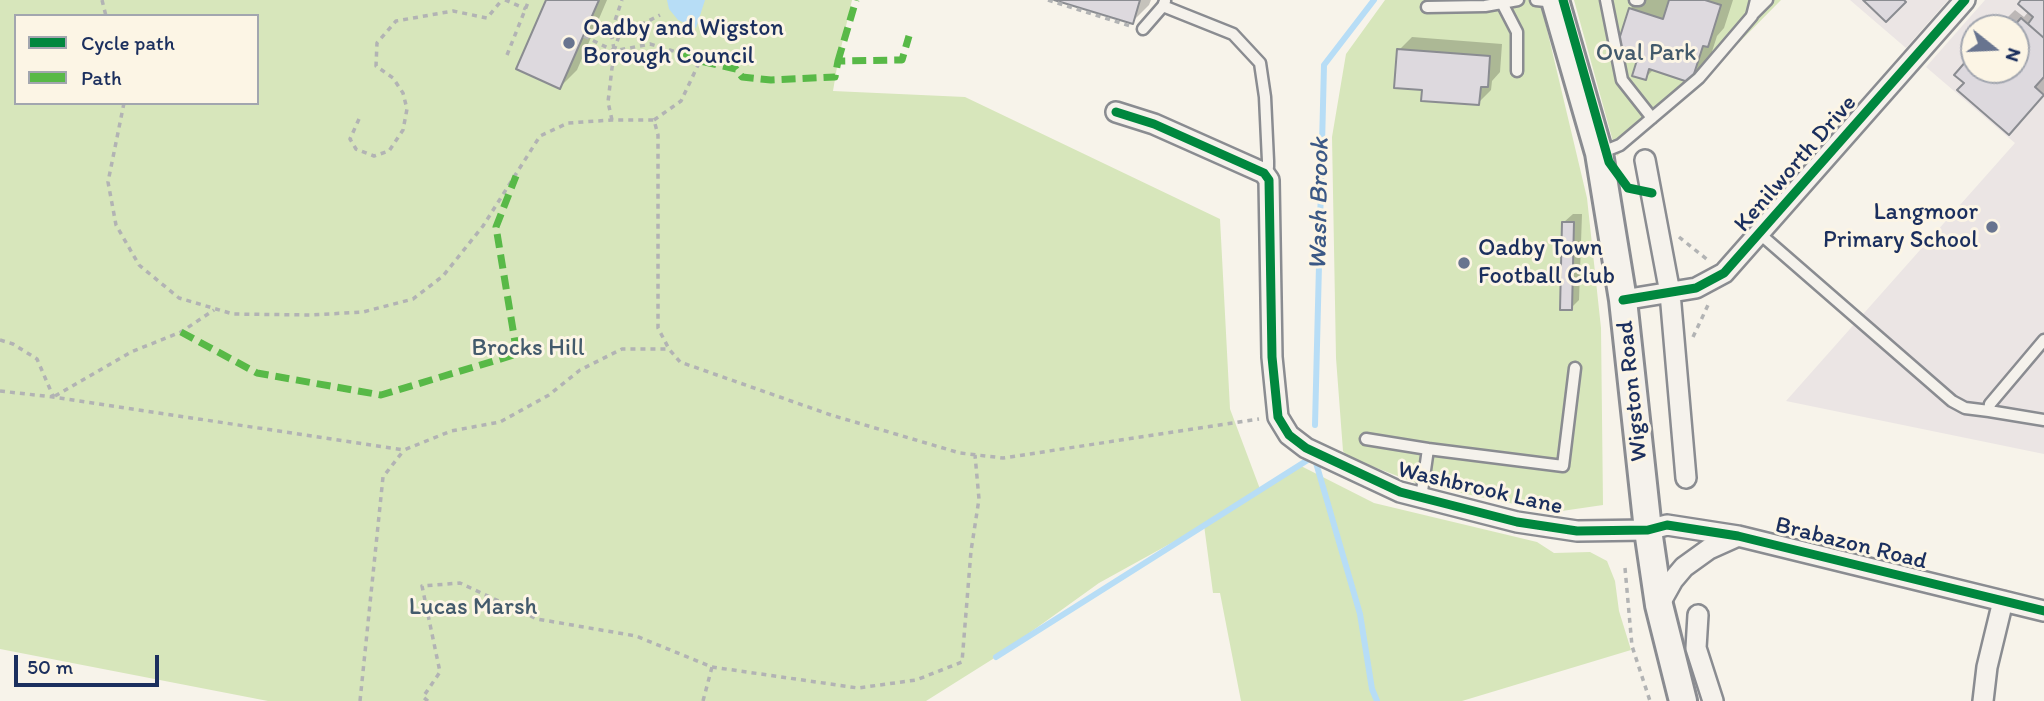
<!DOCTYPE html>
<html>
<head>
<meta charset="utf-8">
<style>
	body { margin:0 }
	#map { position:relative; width:2044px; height:701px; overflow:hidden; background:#f7f3ea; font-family:Itim,sans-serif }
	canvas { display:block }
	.legend { position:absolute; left:14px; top:14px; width:245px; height:91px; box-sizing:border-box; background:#fcf5e5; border:2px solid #a2a6af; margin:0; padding:9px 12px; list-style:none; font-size:21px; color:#1b2f5e }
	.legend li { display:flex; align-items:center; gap:14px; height:35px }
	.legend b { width:35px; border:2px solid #a2a6af }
	.north { position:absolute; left:1960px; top:14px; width:70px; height:70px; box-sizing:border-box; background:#fcf5e5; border:2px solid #a2a6af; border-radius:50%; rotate:108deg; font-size:19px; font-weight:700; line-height:28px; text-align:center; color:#1b2f5e }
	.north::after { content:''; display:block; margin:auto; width:24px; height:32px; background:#68748f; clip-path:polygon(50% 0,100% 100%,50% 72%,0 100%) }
	.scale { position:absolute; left:14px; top:655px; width:145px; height:32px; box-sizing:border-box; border:4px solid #1b2f5e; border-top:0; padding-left:9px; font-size:21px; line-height:24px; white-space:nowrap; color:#1b2f5e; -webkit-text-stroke:5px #fcf5e5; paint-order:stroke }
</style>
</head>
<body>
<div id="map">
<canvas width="2044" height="701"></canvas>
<ul class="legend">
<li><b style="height:9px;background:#00873e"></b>Cycle path</li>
<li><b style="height:9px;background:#58b947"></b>Path</li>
</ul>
<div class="north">N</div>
<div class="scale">50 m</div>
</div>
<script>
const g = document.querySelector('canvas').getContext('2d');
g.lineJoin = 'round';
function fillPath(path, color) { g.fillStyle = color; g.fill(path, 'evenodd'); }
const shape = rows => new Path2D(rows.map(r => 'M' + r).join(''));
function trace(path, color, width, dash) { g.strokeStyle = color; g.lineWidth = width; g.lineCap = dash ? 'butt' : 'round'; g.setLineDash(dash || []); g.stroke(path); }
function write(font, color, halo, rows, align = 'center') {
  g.font = font + ' Itim,sans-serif'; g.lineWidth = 6; g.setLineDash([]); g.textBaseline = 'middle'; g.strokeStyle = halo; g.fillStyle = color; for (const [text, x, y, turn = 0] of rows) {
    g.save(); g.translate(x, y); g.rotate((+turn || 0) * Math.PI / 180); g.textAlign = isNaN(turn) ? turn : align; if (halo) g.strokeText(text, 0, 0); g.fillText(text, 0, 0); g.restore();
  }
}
fillPath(shape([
	[1850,0,1948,0,1906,48],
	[1985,0,2044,0,2044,454,1786,401,2015,143,1926,67],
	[1974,28,2016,28,2016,70,1974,70]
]), '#ebe5e4');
fillPath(shape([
	[0,0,852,0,838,61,833,91,965,97,1220,219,1230,409,1260,489,1301,466,1374,503,1537,542,1554,553,1590,552,1607,561,1615,581,1619,611,1631,650,1462,701,1241,701,1220,593,1213,593,1204,525,1099,583,996,657,926,701,268,701,0,649],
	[16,16,257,16,257,103,16,103],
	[1385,0,1540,0,1587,198,1601,328,1603,505,1555,512,1484,498,1413,482,1348,457,1343,451,1336,358,1332,137,1346,54],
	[1574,0,1781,0,1704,78,1617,156]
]), '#d7e6bb');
fillPath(shape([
	[667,0,705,0,696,28,678,20,669,9]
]), '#b7ddf6');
fillPath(shape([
	[548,0,607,0,577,70,560,87],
	[1060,0,1151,0,1149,5,1132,22],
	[1639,0,1733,0,1724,28,1717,36,1708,64,1691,81,1654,69,1645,78,1639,59,1630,9],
	[2024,0,2044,0,2044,94,2022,120,1966,83,1974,54,1974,70,2016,70,2016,28,1997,28,2015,10,2024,17,2029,11],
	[1412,37,1502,44,1500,72,1492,81,1491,90,1478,103,1424,88,1399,50],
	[1573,214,1582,214,1579,300,1571,308,1564,222]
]), '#0003');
trace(shape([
	[1315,425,1324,65,1374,0],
	[1314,456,1360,614,1372,689,1377,701],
	[996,657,1314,456]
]), '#b7ddf6', 6);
const building = shape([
	[546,0,599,0,560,89,516,69,546,0],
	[1054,0,1140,0,1133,24,1054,0],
	[1669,0,1705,0,1721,5,1708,47,1703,46,1691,83,1649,69,1646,80,1632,76,1637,60,1621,55,1624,48,1617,46,1629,8,1663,19,1669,0],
	[1863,0,1904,0,1906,2,1886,22,1863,0],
	[2021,0,2044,0,2044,38,2028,24,2033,17,2018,4,2021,0],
	[2021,18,2044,38,2044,77,2035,87,2044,95,2009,135,1957,90,1964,83,1954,75,1974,52,1974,70,2016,70,2016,28,2012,28,2021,18],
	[1397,49,1490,56,1488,87,1481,87,1479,105,1421,101,1422,90,1394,88,1397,49],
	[1562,222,1574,222,1572,310,1560,310,1562,222]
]);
fillPath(building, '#ddd9de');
trace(building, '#8a8c91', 2);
const service = shape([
	[1536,0,1555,2],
	[1606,0,1622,80,1652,118],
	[1635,0,1639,0],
	[1502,3,1517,32,1517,71],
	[1163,6,1233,34,1260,63,1265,97,1268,161,1268,167,1264,173],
	[1427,7,1485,6,1518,0],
	[1752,15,1767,0],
	[1143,29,1163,6,1165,1],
	[1600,153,1620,145,1699,78,1752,16,1756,0],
	[1760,234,1952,401,1965,408,1989,411,1990,404,2044,340],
	[1989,411,2044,420],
	[1366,439,1428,449],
	[1421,498,1428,449,1563,466,1575,368]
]);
const minor = shape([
	[1116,112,1154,124,1264,173,1269,180,1272,357,1278,417,1289,435,1306,448,1400,492,1517,522,1577,531,1648,530,1667,525,1738,536,2044,611],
	[1645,160,1670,293,1686,478],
	[1623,300,1696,288,1724,273,1965,0],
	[1659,605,1673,580,1684,567,1709,549,1738,536],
	[1698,615,1696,648,1713,701],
	[1983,701,1987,667,2003,601]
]);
const secondary = shape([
	[1555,0,1599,153,1623,300,1648,530,1659,605,1683,701]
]);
trace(service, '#8a8c91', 15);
trace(minor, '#8a8c91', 24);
trace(secondary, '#8a8c91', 32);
trace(shape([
	[102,0,106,16],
	[505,0,526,9],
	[1048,0,1130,26],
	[584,36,614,51,650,44,683,54],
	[614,49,611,32,622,0],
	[507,55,529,0],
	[124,103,108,182,116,225,139,265,179,298,233,314,311,315,363,312,413,299,443,276,483,226,540,136,568,123,612,120,654,120,658,135,658,328,669,349,680,362,831,415,960,453,1003,458,1259,419],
	[359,119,350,139,356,149,374,156,389,151,403,130,407,109,403,93,393,78,376,66,377,43,396,21,453,11,487,18,502,0],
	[612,120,608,102,614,51,619,36,660,15],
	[654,120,681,101,700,61],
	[1679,237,1709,261],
	[1693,337,1709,303],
	[0,340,13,344,37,359,53,396],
	[0,391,53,397,404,450,451,431,500,422,549,395,580,370,622,349,669,349],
	[55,396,131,352,181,332,214,310],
	[1625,568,1632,646,1650,701],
	[360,701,383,477,404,450],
	[428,701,423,697,440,672,422,586,460,583,537,619,636,636,712,667,858,688,916,680,962,662,971,551,979,499,975,455],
	[703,701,712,667]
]), '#b2b3b4', 3.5, [5, 5]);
trace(service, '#f5f2ec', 10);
trace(minor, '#f5f2ec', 19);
trace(secondary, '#f5f2ec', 26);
trace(shape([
	[683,54,700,61,736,69,742,77,771,80,835,77,838,61,902,60,909,36],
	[838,61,856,0],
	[181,332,257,373,381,395,517,354,496,227,516,176]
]), '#58b947', 7, [14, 7]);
trace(shape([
	[1563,0,1609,162,1628,188,1652,193],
	[1116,112,1154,124,1264,173,1269,180,1272,357,1278,417,1289,435,1306,448,1400,492,1517,522,1577,531,1648,530,1667,525,1738,536,2044,611],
	[1623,300,1696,288,1724,273,1965,0]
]), '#00873e', 9);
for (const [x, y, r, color] of [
	[569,43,7,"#68748f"],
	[1992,227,7,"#68748f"],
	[1464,263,7,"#68748f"]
]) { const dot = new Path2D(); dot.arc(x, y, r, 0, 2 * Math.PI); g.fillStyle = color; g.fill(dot); trace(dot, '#fcf5e5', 2.5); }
write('24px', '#1b2f5e', '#fcf5e5', [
	["Oadby and Wigston",583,29],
	["Borough Council",583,57],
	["Langmoor",1978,213,"right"],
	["Primary School",1978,241,"right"],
	["Oadby Town",1478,249],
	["Football Club",1478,277]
], 'left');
write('24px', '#435a6c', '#fcf5e5', [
	["Oval Park",1646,54],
	["Brocks Hill",528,349],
	["Lucas Marsh",473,608]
]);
write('24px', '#1b2f5e', '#fcf5e5', [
	["Kenilworth Drive",1796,164,-49],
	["Wigston Road",1633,391,-96],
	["Washbrook Lane",1480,489,13],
	["Brabazon Road",1851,544,14]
]);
write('italic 26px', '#3b5885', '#fcf5e5', [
	["Wash Brook",1320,204,-89]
]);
</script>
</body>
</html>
